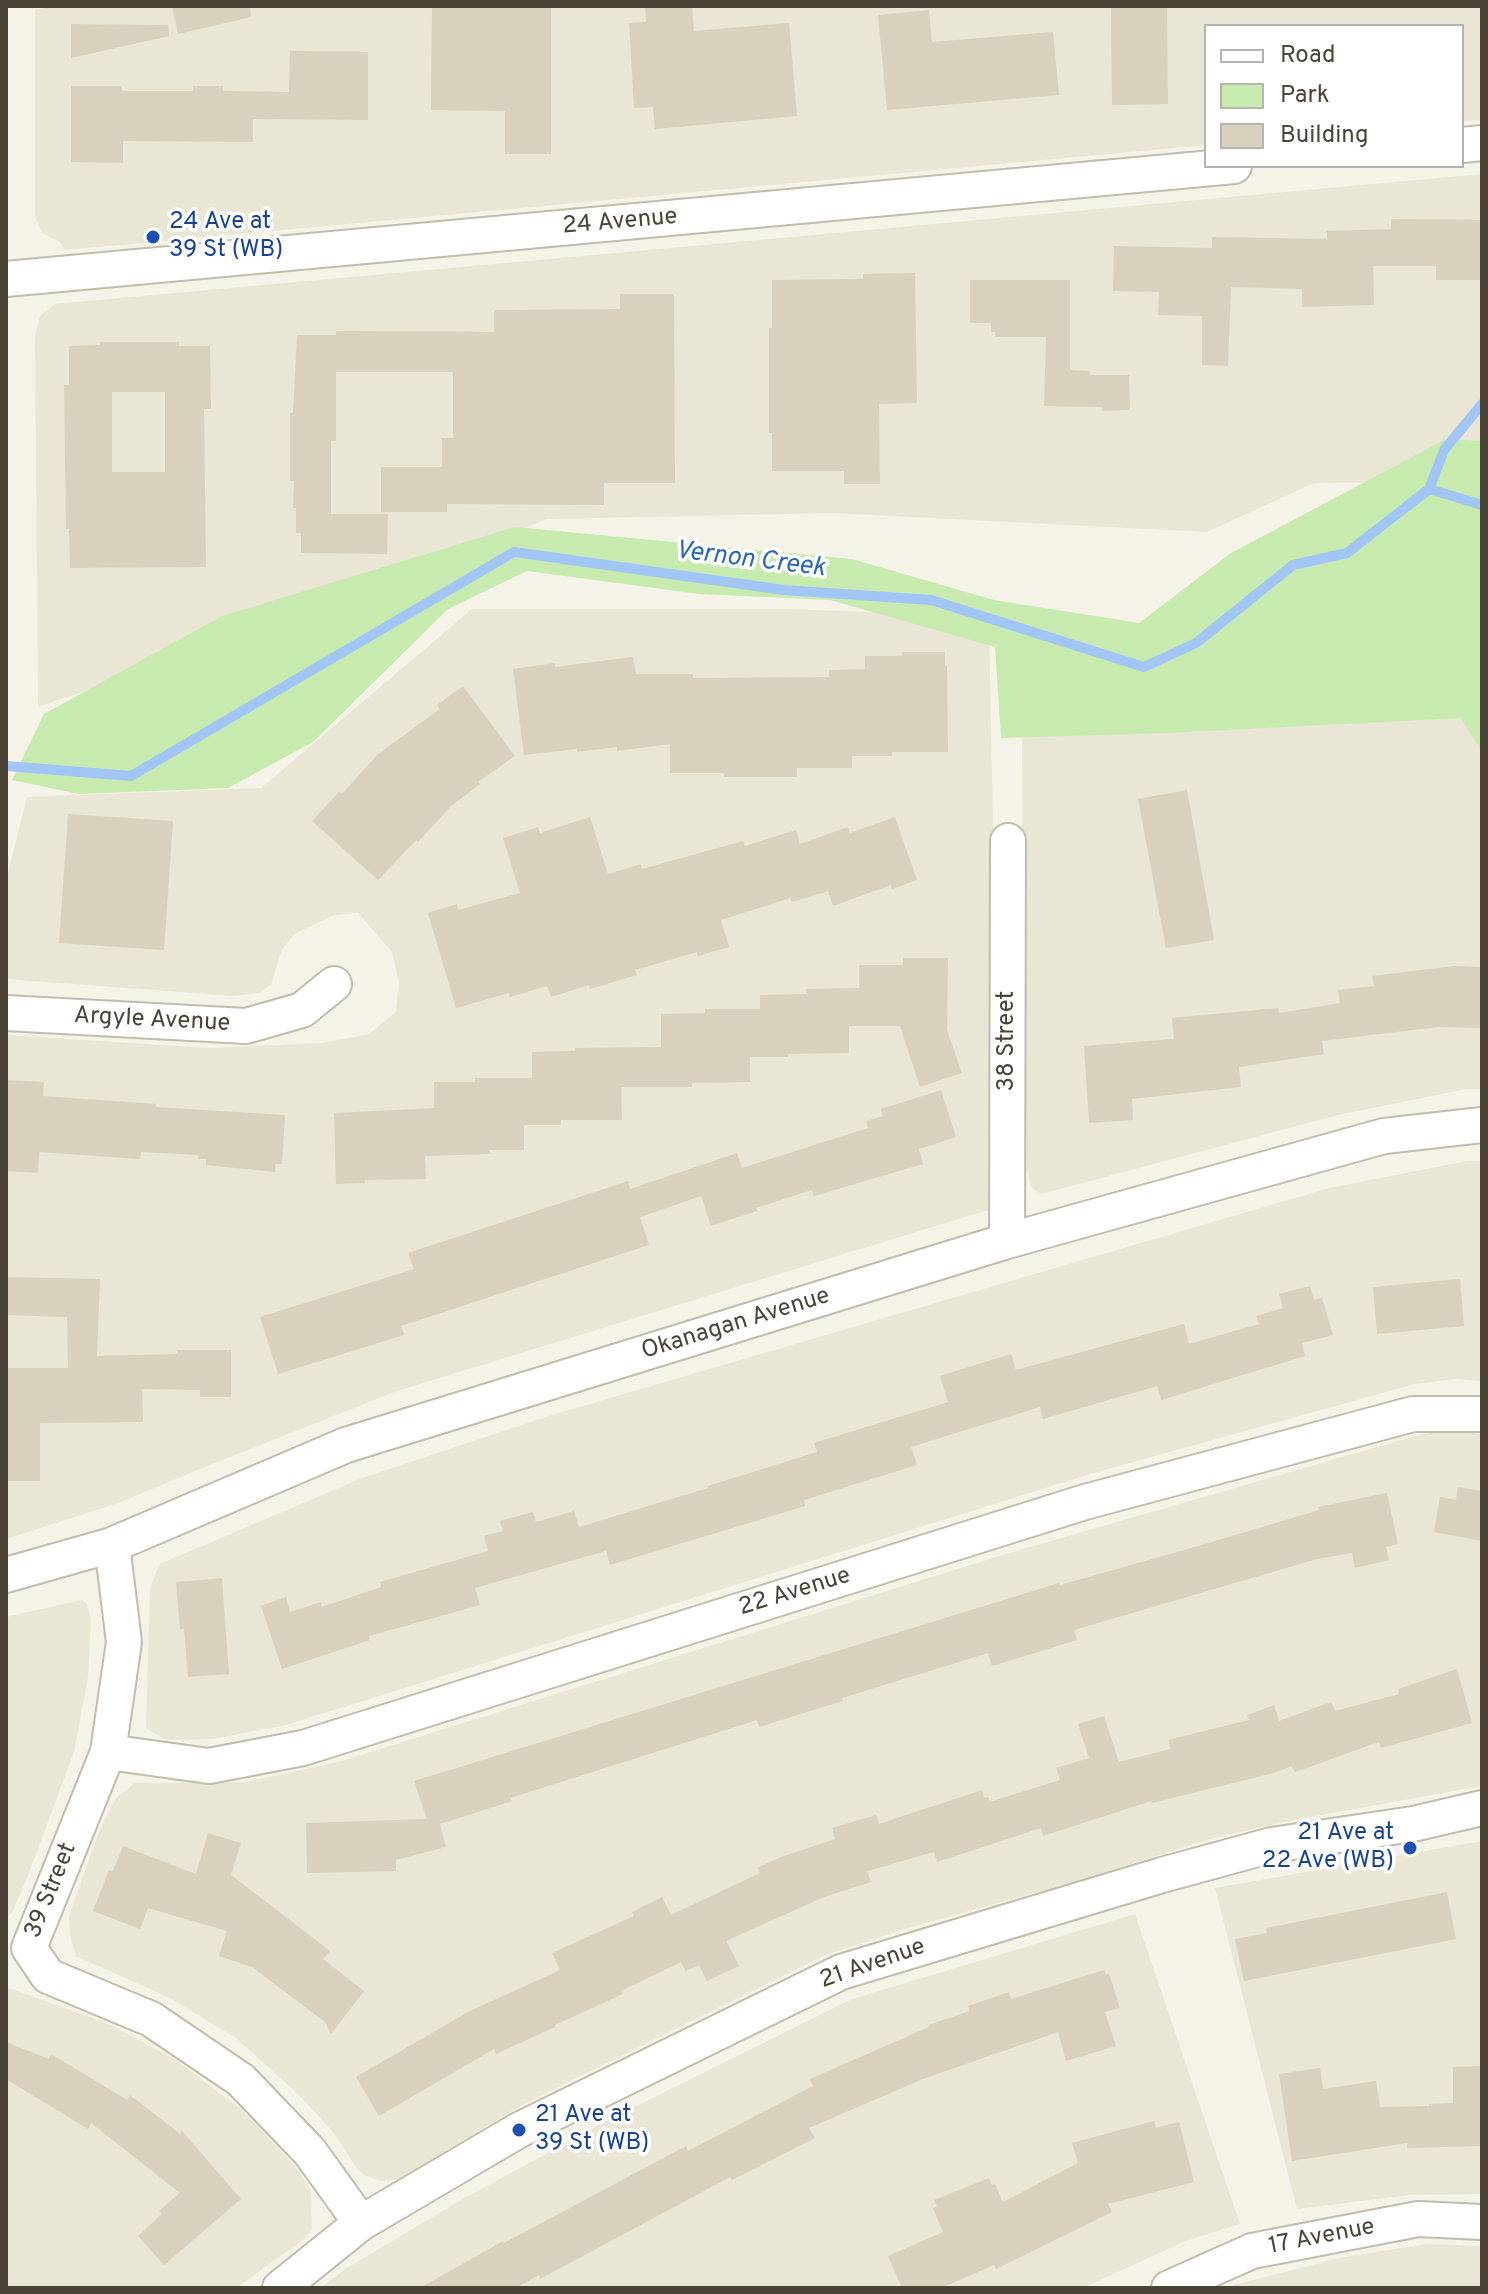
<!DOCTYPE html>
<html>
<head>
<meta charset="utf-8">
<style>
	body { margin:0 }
	#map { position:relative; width:1488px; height:2294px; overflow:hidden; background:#f5f3e8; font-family:Overpass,sans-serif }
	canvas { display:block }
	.frame { position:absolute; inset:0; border:8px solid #494436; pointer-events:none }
	.legend { position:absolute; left:1204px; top:24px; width:260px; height:144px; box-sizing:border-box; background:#fff; border:2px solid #b6b4af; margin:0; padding:10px 14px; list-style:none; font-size:24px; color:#494436 }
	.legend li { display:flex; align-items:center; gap:16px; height:40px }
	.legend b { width:40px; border:2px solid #b6b4af }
</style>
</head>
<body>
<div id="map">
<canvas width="1488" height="2294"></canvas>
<div class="frame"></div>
<ul class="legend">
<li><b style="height:10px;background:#fff"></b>Road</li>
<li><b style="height:22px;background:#c7ebaf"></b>Park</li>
<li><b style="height:22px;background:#d7d1bd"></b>Building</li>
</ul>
</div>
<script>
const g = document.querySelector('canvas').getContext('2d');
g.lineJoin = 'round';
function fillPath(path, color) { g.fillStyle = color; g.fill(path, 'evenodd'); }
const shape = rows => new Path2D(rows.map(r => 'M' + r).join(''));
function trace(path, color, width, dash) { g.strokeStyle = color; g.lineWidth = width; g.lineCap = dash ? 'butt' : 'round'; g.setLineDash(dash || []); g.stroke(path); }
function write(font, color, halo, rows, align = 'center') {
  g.font = font + ' Overpass,sans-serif'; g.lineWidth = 7; g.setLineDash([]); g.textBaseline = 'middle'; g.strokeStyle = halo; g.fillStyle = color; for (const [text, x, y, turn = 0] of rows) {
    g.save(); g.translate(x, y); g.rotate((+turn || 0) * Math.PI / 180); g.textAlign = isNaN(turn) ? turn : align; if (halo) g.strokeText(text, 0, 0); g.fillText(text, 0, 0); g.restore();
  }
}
fillPath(shape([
	[55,6,1482,6,1482,120,1462,121,1462,26,1206,26,1206,145,65,250,60,242,42,233,35,216,35,10],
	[1482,174,1482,481,1314,483,1207,532,833,513,547,519,285,624,38,707,35,336,40,316,55,304],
	[472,609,782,609,931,614,989,629,1001,1206,397,1391,205,1467,118,1503,6,1539,6,1035,210,1048,323,1043,369,1034,396,1012,399,983,392,952,358,913,334,915,296,933,282,949,271,985,259,993,234,996,6,979,6,881,27,797,261,788],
	[1475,711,1482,728,1482,1089,1466,1089,1338,1115,1041,1194,1031,1187,1023,1154,1022,715],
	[1467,1161,1482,1161,1482,1381,1456,1379,1415,1384,1097,1472,286,1725,213,1739,166,1740,146,1728,150,1587,160,1564,362,1478,552,1415,1329,1188],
	[1465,1431,1482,1435,1482,1786,1299,1819,1213,1838,1070,1883,901,1930,823,1956,522,2105,399,2179,382,2181,366,2176,358,2170,334,2133,298,2094,236,2038,170,1998,76,1956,70,1935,69,1916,100,1829,116,1798,135,1783,246,1782,338,1762,999,1556,1415,1436,1436,1432],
	[82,1600,87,1604,91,1619,88,1677,74,1752,30,1870,12,1913,6,1917,6,1617],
	[1482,1841,1482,2194,1409,2195,1297,2209,1215,1888],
	[1135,1914,1240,2224,1183,2242,1083,2288,320,2288,344,2270,461,2200,610,2119,852,1999],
	[6,1987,109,2024,174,2059,241,2109,294,2165,311,2190,312,2228,303,2240,236,2288,6,2288],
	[1426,2244,1482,2246,1482,2288,1222,2288,1339,2258]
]), '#e9e6d6');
fillPath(shape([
	[1446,439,1482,441,1482,752,1461,718,1168,733,1001,738,995,647,830,600,699,594,527,571,448,609,313,742,228,788,79,794,12,780,44,714,222,616,515,527,852,559,994,600,1139,623,1231,553]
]), '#c7ebaf');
trace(shape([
	[1429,489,1444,450,1482,404],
	[1429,489,1482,505],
	[6,766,131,776,514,552,784,590,931,600,1144,667,1196,643,1293,565,1347,553,1429,489]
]), '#a1c6f5', 10);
fillPath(shape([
	[172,6,250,6,251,17,178,34],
	[432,6,551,6,551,154,505,154,505,111,431,110],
	[645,6,692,6,694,31,789,23,797,116,655,129,653,107,634,108,629,23,646,22],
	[1111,6,1167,6,1168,104,1112,105],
	[929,10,932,42,1053,32,1059,95,887,110,878,15],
	[71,24,168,25,169,36,71,58],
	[290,51,368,52,368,120,253,119,253,142,123,141,123,163,71,162,71,86,122,86,122,91,193,91,193,86,223,86,223,91,289,92],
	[1391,219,1482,220,1482,280,1436,280,1436,266,1373,266,1374,305,1302,307,1302,289,1231,287,1228,366,1202,365,1202,316,1158,315,1159,292,1113,291,1114,246,1212,248,1212,237,1327,239,1327,231,1391,229],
	[915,273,917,403,879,404,880,484,844,484,844,471,772,471,772,433,769,433,769,328,772,328,772,280,863,279,863,274],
	[970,280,1070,280,1070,370,1090,371,1090,375,1129,375,1130,410,1102,411,1102,407,1044,406,1046,337,995,337,995,332,991,332,991,323,970,323],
	[620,294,674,294,675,483,604,483,604,505,447,504,447,512,381,512,381,467,442,467,442,438,453,438,453,372,336,372,336,441,331,441,331,514,388,514,387,554,301,553,301,533,296,533,296,508,293,508,294,481,290,481,290,413,293,413,297,335,336,335,336,331,494,332,494,310,620,309],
	[100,342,179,342,179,346,210,346,211,409,204,409,206,567,70,568,69,529,66,529,64,385,69,385,69,346,100,345],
	[112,392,165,392,165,472,112,472],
	[902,652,945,652,945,666,947,666,948,752,892,752,892,756,852,756,852,768,797,768,797,777,724,777,724,773,670,773,670,744,617,751,617,747,577,752,577,749,524,755,513,669,555,663,555,667,633,657,636,674,693,674,693,678,829,677,829,670,865,669,865,656,902,656],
	[463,686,515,756,478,782,480,784,451,806,418,842,416,840,378,880,312,821,339,792,342,794,378,754,440,709,437,705],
	[1187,790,1214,940,1166,948,1138,799],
	[68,814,173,821,164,950,59,943],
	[590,817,608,874,641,864,642,869,743,841,745,846,796,830,800,844,848,827,850,833,895,817,917,880,892,889,891,885,833,906,828,891,792,902,790,898,721,920,729,947,698,956,697,952,635,970,637,975,590,989,589,985,551,997,547,986,510,997,509,993,456,1008,428,913,457,904,458,910,520,893,503,838,538,827,540,833],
	[903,958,948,958,947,1030,962,1073,920,1087,900,1026,849,1026,849,1053,788,1054,788,1057,750,1057,750,1082,692,1083,692,1087,621,1087,622,1120,561,1120,561,1125,524,1125,524,1150,489,1150,491,1154,425,1156,426,1179,365,1180,365,1183,336,1184,334,1113,434,1108,434,1082,475,1082,475,1078,532,1078,532,1052,575,1051,575,1048,661,1047,661,1014,705,1013,705,1009,760,1009,760,995,806,994,806,989,859,988,859,965,903,965],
	[1454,966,1482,967,1482,1028,1438,1027,1322,1041,1324,1054,1239,1067,1241,1087,1132,1099,1133,1120,1089,1123,1084,1046,1174,1039,1172,1018,1278,1008,1279,1013,1340,1003,1338,990,1374,986,1372,976],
	[6,1080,44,1082,43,1096,156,1104,156,1107,285,1115,282,1164,275,1164,275,1172,206,1165,206,1159,198,1159,198,1155,141,1152,140,1159,39,1152,38,1173,6,1171],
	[941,1090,956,1137,919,1149,923,1164,814,1196,812,1190,756,1208,757,1211,711,1226,701,1196,640,1217,649,1245,401,1326,404,1335,278,1374,260,1317,414,1269,408,1253,628,1181,630,1189,737,1153,742,1168,868,1128,866,1121,883,1116,881,1109],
	[6,1277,100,1279,97,1356,178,1354,178,1350,231,1350,231,1397,200,1397,200,1390,142,1389,143,1422,40,1423,40,1481,6,1481,6,1368,68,1368,67,1317,6,1315],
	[1460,1279,1464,1326,1377,1334,1373,1287],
	[1310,1286,1314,1300,1322,1298,1333,1335,1302,1343,1305,1356,1161,1400,1157,1386,1043,1419,1040,1407,911,1447,917,1465,804,1500,805,1506,610,1565,606,1551,475,1588,480,1605,369,1636,370,1640,282,1669,261,1606,286,1597,290,1612,321,1602,322,1607,381,1587,380,1582,488,1551,484,1536,503,1531,500,1521,533,1512,536,1522,574,1511,579,1527,708,1488,708,1486,817,1452,814,1443,948,1402,940,1376,1011,1354,1016,1370,1184,1324,1189,1344,1259,1324,1256,1316,1283,1308,1279,1294],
	[1458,1487,1482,1491,1482,1541,1434,1532,1440,1497,1456,1500],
	[1387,1493,1398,1544,1386,1547,1389,1560,1355,1568,1352,1553,1317,1559,1074,1630,1077,1640,992,1666,988,1653,842,1698,843,1701,759,1727,757,1720,510,1798,512,1801,440,1824,446,1847,396,1860,396,1871,307,1873,306,1823,427,1819,414,1781,1059,1583,1060,1585,1202,1545,1319,1510,1318,1507],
	[222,1578,229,1674,188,1677,184,1629,180,1629,176,1582],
	[1457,1669,1472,1723,1381,1748,1379,1742,1295,1772,1292,1766,1273,1773,1152,1803,1151,1801,1043,1836,1041,1828,937,1862,934,1852,867,1871,871,1882,824,1897,726,1941,739,1966,707,1981,699,1965,686,1971,681,1962,621,1991,623,1994,555,2025,555,2027,496,2054,494,2049,379,2116,356,2077,468,2012,560,1970,552,1953,634,1916,632,1912,662,1897,671,1915,760,1873,757,1868,781,1857,835,1839,832,1828,876,1815,879,1824,982,1790,984,1798,988,1797,990,1802,1060,1780,1056,1768,1089,1758,1078,1724,1104,1716,1119,1762,1171,1749,1168,1740,1249,1720,1247,1715,1274,1705,1279,1721,1331,1702,1335,1711,1399,1694,1398,1689],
	[208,1833,241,1843,231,1875,330,1951,323,1959,364,1991,331,2034,325,2022,252,1967,219,1956,227,1931,148,1908,140,1929,93,1911,109,1870,113,1871,123,1846,196,1874],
	[1447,1892,1456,1939,1244,1981,1235,1939,1267,1933,1266,1928],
	[1104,1970,1106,1975,1109,1974,1120,2008,1105,2012,1116,2046,1066,2061,1058,2032,923,2079,809,2128,815,2138,732,2180,730,2177,540,2279,539,2275,516,2288,420,2288,503,2241,504,2243,686,2146,688,2151,813,2086,810,2079,929,2027,929,2025,969,2011,968,2006,1009,1992,1011,1999],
	[6,2042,49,2059,51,2054,127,2100,130,2095,180,2134,182,2131,241,2199,164,2265,138,2236,162,2214,159,2211,180,2193,91,2123,88,2129,6,2079],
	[1482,2066,1482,2146,1407,2148,1407,2143,1292,2161,1279,2074,1320,2068,1323,2089,1376,2081,1380,2107,1429,2106,1429,2104,1453,2103,1453,2067],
	[1154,2121,1156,2128,1179,2122,1194,2182,1108,2204,1112,2212,996,2269,994,2265,941,2288,902,2288,888,2256,943,2232,933,2208,937,2206,934,2200,989,2178,992,2185,995,2184,1003,2202,1078,2163,1072,2143]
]), '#d7d1bd');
const minor = shape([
	[1462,145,1482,143],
	[6,279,1234,166],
	[6,1013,246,1026,302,1010,334,984],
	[1007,1241,1008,841],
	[112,1545,124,1642,108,1752,29,1948,48,1976,151,2019,241,2080,310,2152,361,2223],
	[6,1575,112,1545,346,1445,1007,1241,1384,1136,1482,1125],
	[108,1752,209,1766,303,1748,1085,1502,1413,1414,1482,1414],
	[280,2288,361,2223,519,2130,841,1972,1162,1875,1272,1845,1413,1824,1482,1808],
	[1169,2288,1252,2251,1418,2219,1482,2222]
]);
trace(minor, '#c1bdaa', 38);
trace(minor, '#fff', 34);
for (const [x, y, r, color] of [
	[153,237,8,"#1a4fb4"],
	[1410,1848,8,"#1a4fb4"],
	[519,2130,8,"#1a4fb4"]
]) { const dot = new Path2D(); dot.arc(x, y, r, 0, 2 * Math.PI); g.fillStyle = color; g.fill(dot); trace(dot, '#fff', 3); }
write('24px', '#164399', '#fff', [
	["24 Ave at",169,223],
	["39 St (WB)",169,251],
	["21 Ave at",1394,1834,"right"],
	["22 Ave (WB)",1394,1862,"right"],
	["21 Ave at",535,2116],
	["39 St (WB)",535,2144]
], 'left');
write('24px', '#494436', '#fff', [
	["24 Avenue",620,223,-5],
	["Argyle Avenue",152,1021,3],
	["38 Street",1008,1041,-90],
	["Okanagan Avenue",736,1325,-17],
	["22 Avenue",795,1593,-17],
	["39 Street",52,1891,-68],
	["21 Avenue",873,1965,-19],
	["17 Avenue",1322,2238,-11]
]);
write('italic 26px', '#2867bc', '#fff', [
	["Vernon Creek",750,561,7]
]);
</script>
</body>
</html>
